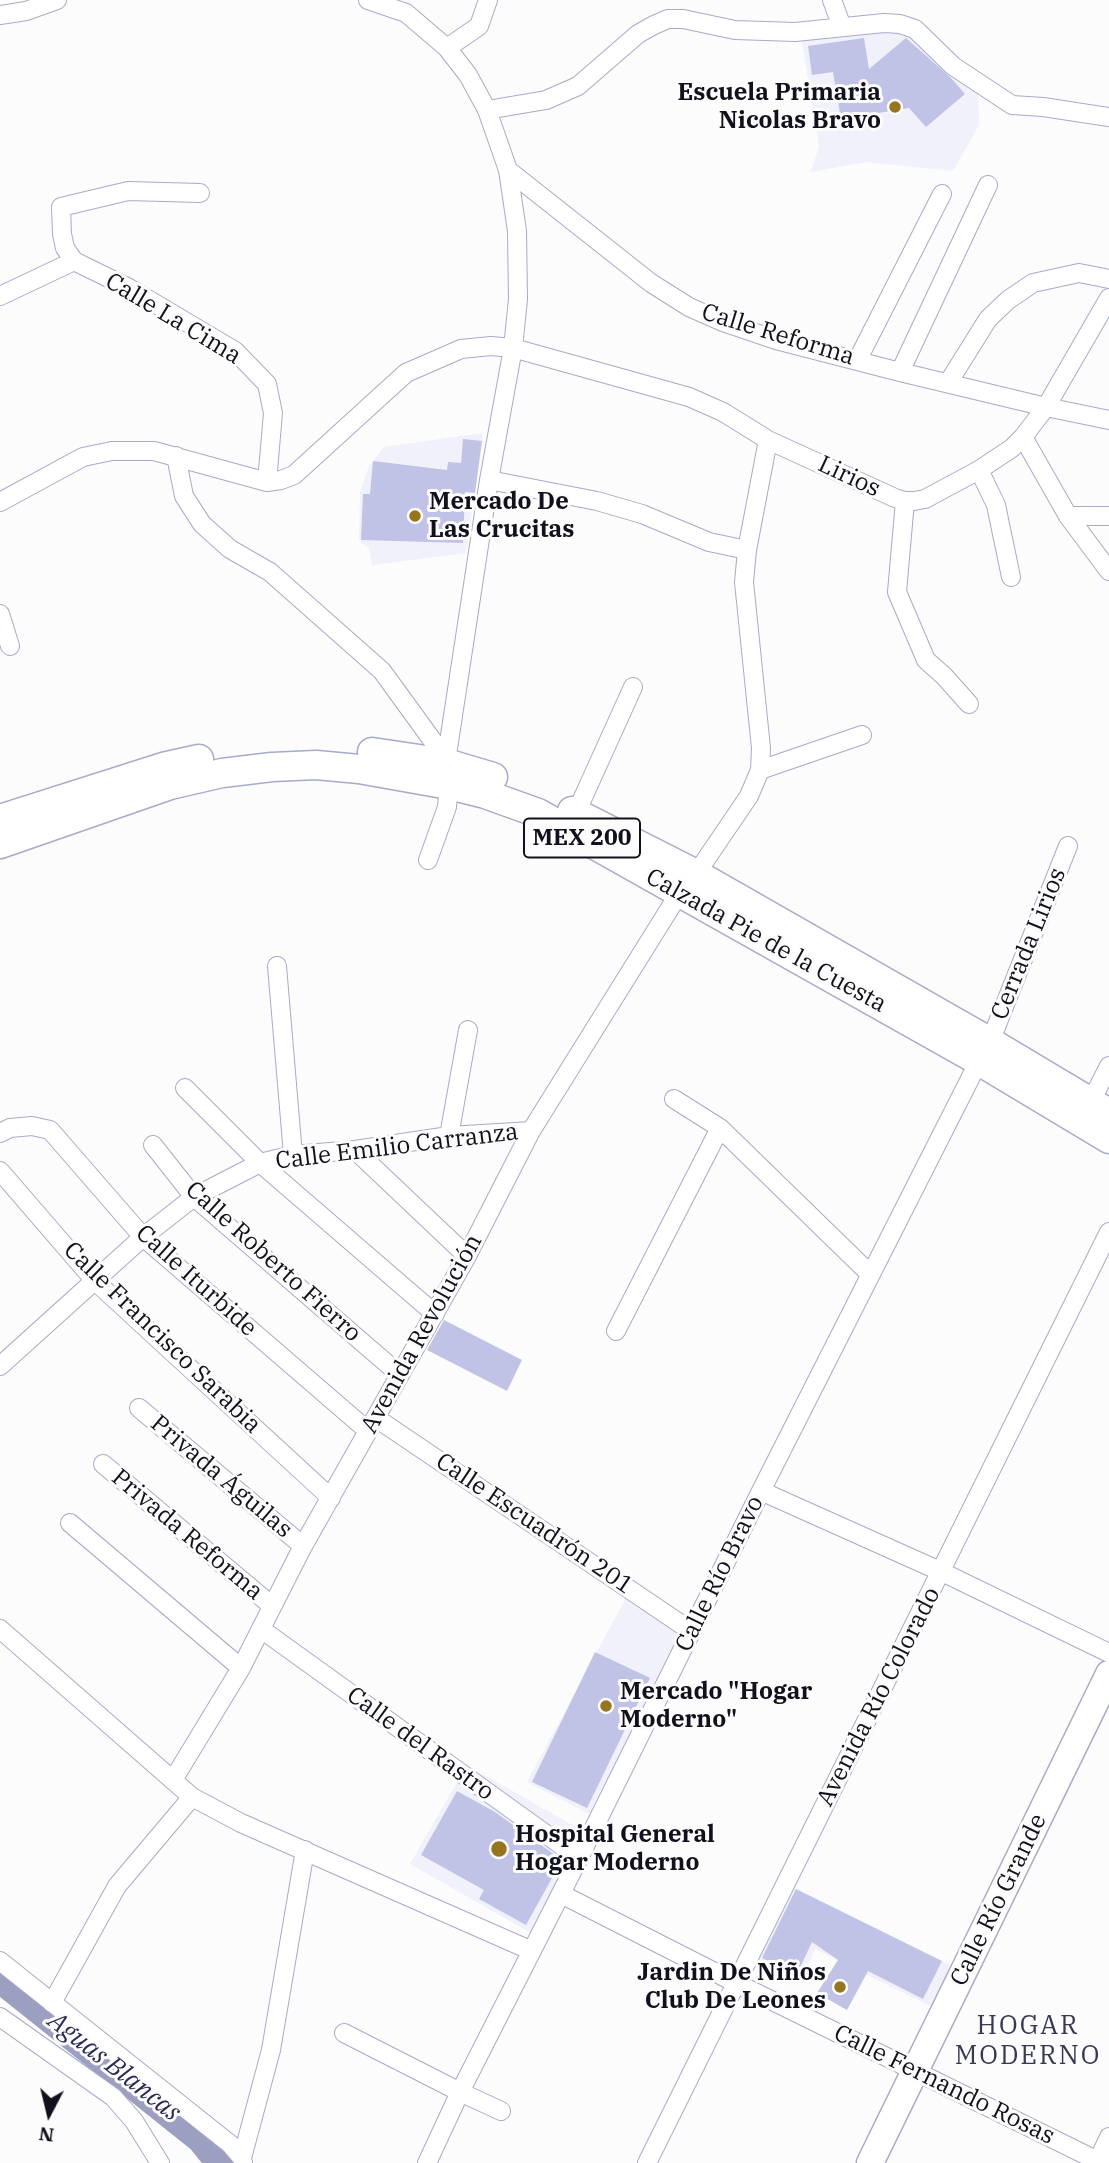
<!DOCTYPE html>
<html>
<head>
<meta charset="utf-8">
<style>
	body { margin:0 }
	#map { position:relative; width:1109px; height:2163px; overflow:hidden; background:#fcfcfc; font-family:"IBM Plex Serif",serif }
	canvas { display:block }
	.north { position:absolute; left:14px; top:2079px; width:70px; height:70px; -webkit-text-stroke:5px #fcfcfc; paint-order:stroke; rotate:187deg; font-size:19px; font-weight:700; line-height:28px; text-align:center; color:#10111c }
	.north::after { content:''; display:block; margin:auto; width:24px; height:32px; background:#10111c; clip-path:polygon(50% 0,100% 100%,50% 72%,0 100%) }
</style>
</head>
<body>
<div id="map">
<canvas width="1109" height="2163"></canvas>
<div class="north">N</div>
</div>
<script>
const g = document.querySelector('canvas').getContext('2d');
g.lineJoin = 'round';
function fillPath(path, color) { g.fillStyle = color; g.fill(path, 'evenodd'); }
const shape = rows => new Path2D(rows.map(r => 'M' + r).join(''));
function trace(path, color, width, dash) { g.strokeStyle = color; g.lineWidth = width; g.lineCap = dash ? 'butt' : 'round'; g.setLineDash(dash || []); g.stroke(path); }
function write(font, color, halo, rows, align = 'center') {
  g.font = font + ' "IBM Plex Serif",serif'; g.lineWidth = 6; g.setLineDash([]); g.textBaseline = 'middle'; g.strokeStyle = halo; g.fillStyle = color; for (const [text, x, y, turn = 0] of rows) {
    g.save(); g.translate(x, y); g.rotate((+turn || 0) * Math.PI / 180); g.textAlign = isNaN(turn) ? turn : align; if (halo) g.strokeText(text, 0, 0); g.fillText(text, 0, 0); g.restore();
  }
}
fillPath(shape([
	[901,26,978,89,979,125,953,171,866,162,811,172,819,146,801,36],
	[483,433,466,553,372,565,369,548,359,541,360,492,369,466,384,447],
	[627,1596,682,1630,589,1814,527,1782],
	[467,1765,588,1834,531,1933,410,1864],
	[792,1887,954,1967,934,2008,815,1949,801,1982,751,1959]
]), '#f0f1fa');
trace(shape([
	[0,1976,202,2137,223,2163]
]), '#9c9fc0', 33);
fillPath(shape([
	[864,38,869,69,906,38,951,78,965,94,926,127,909,108,841,119,833,72,812,75,808,46],
	[463,439,482,441,475,493,465,492,463,543,361,540,363,494,370,494,373,461,447,470,448,462,461,463],
	[444,1320,522,1360,507,1391,427,1350],
	[595,1652,650,1678,587,1808,532,1782],
	[457,1791,495,1812,562,1860,526,1925,479,1899,484,1890,421,1855],
	[796,1889,942,1961,923,1999,868,1971,847,2010,817,1993,838,1960,812,1942,797,1974,762,1958]
]), '#c0c3e5');
const street = shape([
	[368,0,406,13,447,48,468,75,487,110,508,170,517,231,518,299,513,348,489,480,447,755,449,785,447,807,428,860],
	[832,0,842,27],
	[0,15,26,11,57,0],
	[447,48,479,26,488,0],
	[487,110,546,100,578,86,638,34,654,25,668,19,683,19,735,30,795,32,884,23,900,24,915,29,953,66,1012,105,1043,107,1109,117],
	[508,170,651,283,689,307,723,322,776,340,900,372,1046,407,1109,420],
	[200,193,128,191,61,207,62,234,65,248,74,261,129,288,235,351,267,384,273,413,267,482],
	[0,296,74,261],
	[857,361,942,194],
	[900,372,988,185],
	[948,383,988,319,1008,300,1033,283,1079,273,1109,279],
	[1023,437,1068,516,1109,571],
	[176,456,184,496,202,524,230,549,270,572,382,671,435,744,447,755],
	[979,470,996,505,1011,577],
	[489,480,597,501,642,514,709,542,747,550],
	[905,501,897,592,926,660,944,676,969,704],
	[0,502,83,457,112,451,154,451,267,482,281,480,294,475,406,373,461,349,491,346,513,348,689,397,723,412,768,440,895,498,905,501,914,501,925,499,979,470,1012,448,1023,437,1046,407,1109,298],
	[1068,516,1109,516],
	[0,614,10,646],
	[760,770,862,735],
	[576,813,633,687],
	[277,966,293,1155],
	[990,1042,1068,846],
	[185,1088,260,1163,435,1314],
	[674,1099,720,1128,870,1274],
	[1090,1103,1109,1066],
	[0,1133,10,1128,32,1126,50,1130,143,1237,368,1431],
	[449,1136,468,1030],
	[153,1145,194,1197,399,1374],
	[355,1150,467,1256],
	[0,1171,95,1281,331,1498],
	[616,1331,720,1128],
	[0,1366,143,1237,194,1197,260,1163,293,1155,355,1150,449,1136,531,1131],
	[139,1408,303,1546],
	[376,1418,691,1631],
	[103,1464,271,1605],
	[761,1491,942,1572,1109,1653],
	[70,1523,241,1668],
	[0,1629,192,1797,241,1823,532,1951],
	[261,1629,579,1858],
	[173,1780,241,1668,303,1546,467,1256,531,1131,680,892,696,874,749,796,760,770,761,748,744,582,747,550,768,440],
	[561,1894,736,1983,1102,2163],
	[0,1961,230,2144,242,2158],
	[52,2003,117,1886,192,1797],
	[0,2017,113,2097,134,2121,160,2163],
	[344,2033,460,2092,501,2111],
	[243,2163,242,2158,271,2050,305,1850],
	[427,2163,460,2092,579,1858,761,1491,979,1061],
	[647,2163,1109,1232],
	[1097,2163,1109,2137]
]);
const secondary = shape([
	[870,2163,1109,1674]
]);
const primary = shape([
	[372,752,446,763,493,777],
	[572,811,696,874,990,1042,1109,1113],
	[0,819,163,767,199,759],
	[0,844,170,785,222,773,272,767,316,765,359,769,449,785,485,794,538,813,979,1061,1109,1139]
]);
trace(street, '#a7aacb', 20);
trace(secondary, '#a7aacb', 29);
trace(primary, '#a7aacb', 31);
trace(street, '#fff', 18);
trace(secondary, '#fff', 26);
trace(primary, '#fff', 28);
for (const [x, y, r, color] of [
	[895,107,7,"#96751d"],
	[415,516,7,"#96751d"],
	[606,1706,7,"#96751d"],
	[499,1849,9,"#96751d"],
	[840,1987,7,"#96751d"]
]) { const dot = new Path2D(); dot.arc(x, y, r, 0, 2 * Math.PI); g.fillStyle = color; g.fill(dot); trace(dot, '#fcfcfc', 2.5); }
for (const [x, y, w] of [
	[582,838,116]
]) { const box = new Path2D(); box.roundRect(x - w / 2, y - 19.5, w, 39, 5); g.fillStyle = '#fcfcfc'; g.fill(box); trace(box, '#10111c', 2); }
write('bold 23px', '#10111c', null, [
	["MEX 200",582,838]
]);
write('bold 24px', '#10111c', '#fcfcfc', [
	["Escuela Primaria",881,93,"right"],
	["Nicolas Bravo",881,121,"right"],
	["Mercado De",429,502],
	["Las Crucitas",429,530],
	["Mercado \"Hogar",620,1692],
	["Moderno\"",620,1720],
	["Hospital General",515,1835],
	["Hogar Moderno",515,1863],
	["Jardin De Niños",826,1973,"right"],
	["Club De Leones",826,2001,"right"]
], 'left');
write('24px', '#10111c', '#fcfcfc', [
	["Calle La Cima",173,319,31],
	["Calle Reforma",778,335,17],
	["Lirios",849,477,25],
	["Calzada Pie de la Cuesta",766,941,29],
	["Cerrada Lirios",1029,944,-68],
	["Calle Emilio Carranza",397,1147,-7],
	["Calle Roberto Fierro",273,1262,42],
	["Calle Iturbide",196,1281,42],
	["Avenida Revolución",422,1334,-61],
	["Calle Francisco Sarabia",162,1338,44],
	["Privada Águilas",221,1477,40],
	["Calle Escuadrón 201",534,1524,34],
	["Privada Reforma",187,1535,40],
	["Calle Río Bravo",720,1574,-64],
	["Avenida Río Colorado",879,1697,-63],
	["Calle del Rastro",420,1744,36],
	["Calle Río Grande",999,1900,-64],
	["Calle Fernando Rosas",944,2085,26]
]);
g.letterSpacing = '2px';
write('26px', '#373954', '#fcfcfc', [
	["HOGAR",1028,2026],
	["MODERNO",1028,2056]
]);
g.letterSpacing = '0px';
write('italic 26px', '#2b2b58', '#fcfcfc', [
	["Aguas Blancas",114,2067,38]
]);
</script>
</body>
</html>
